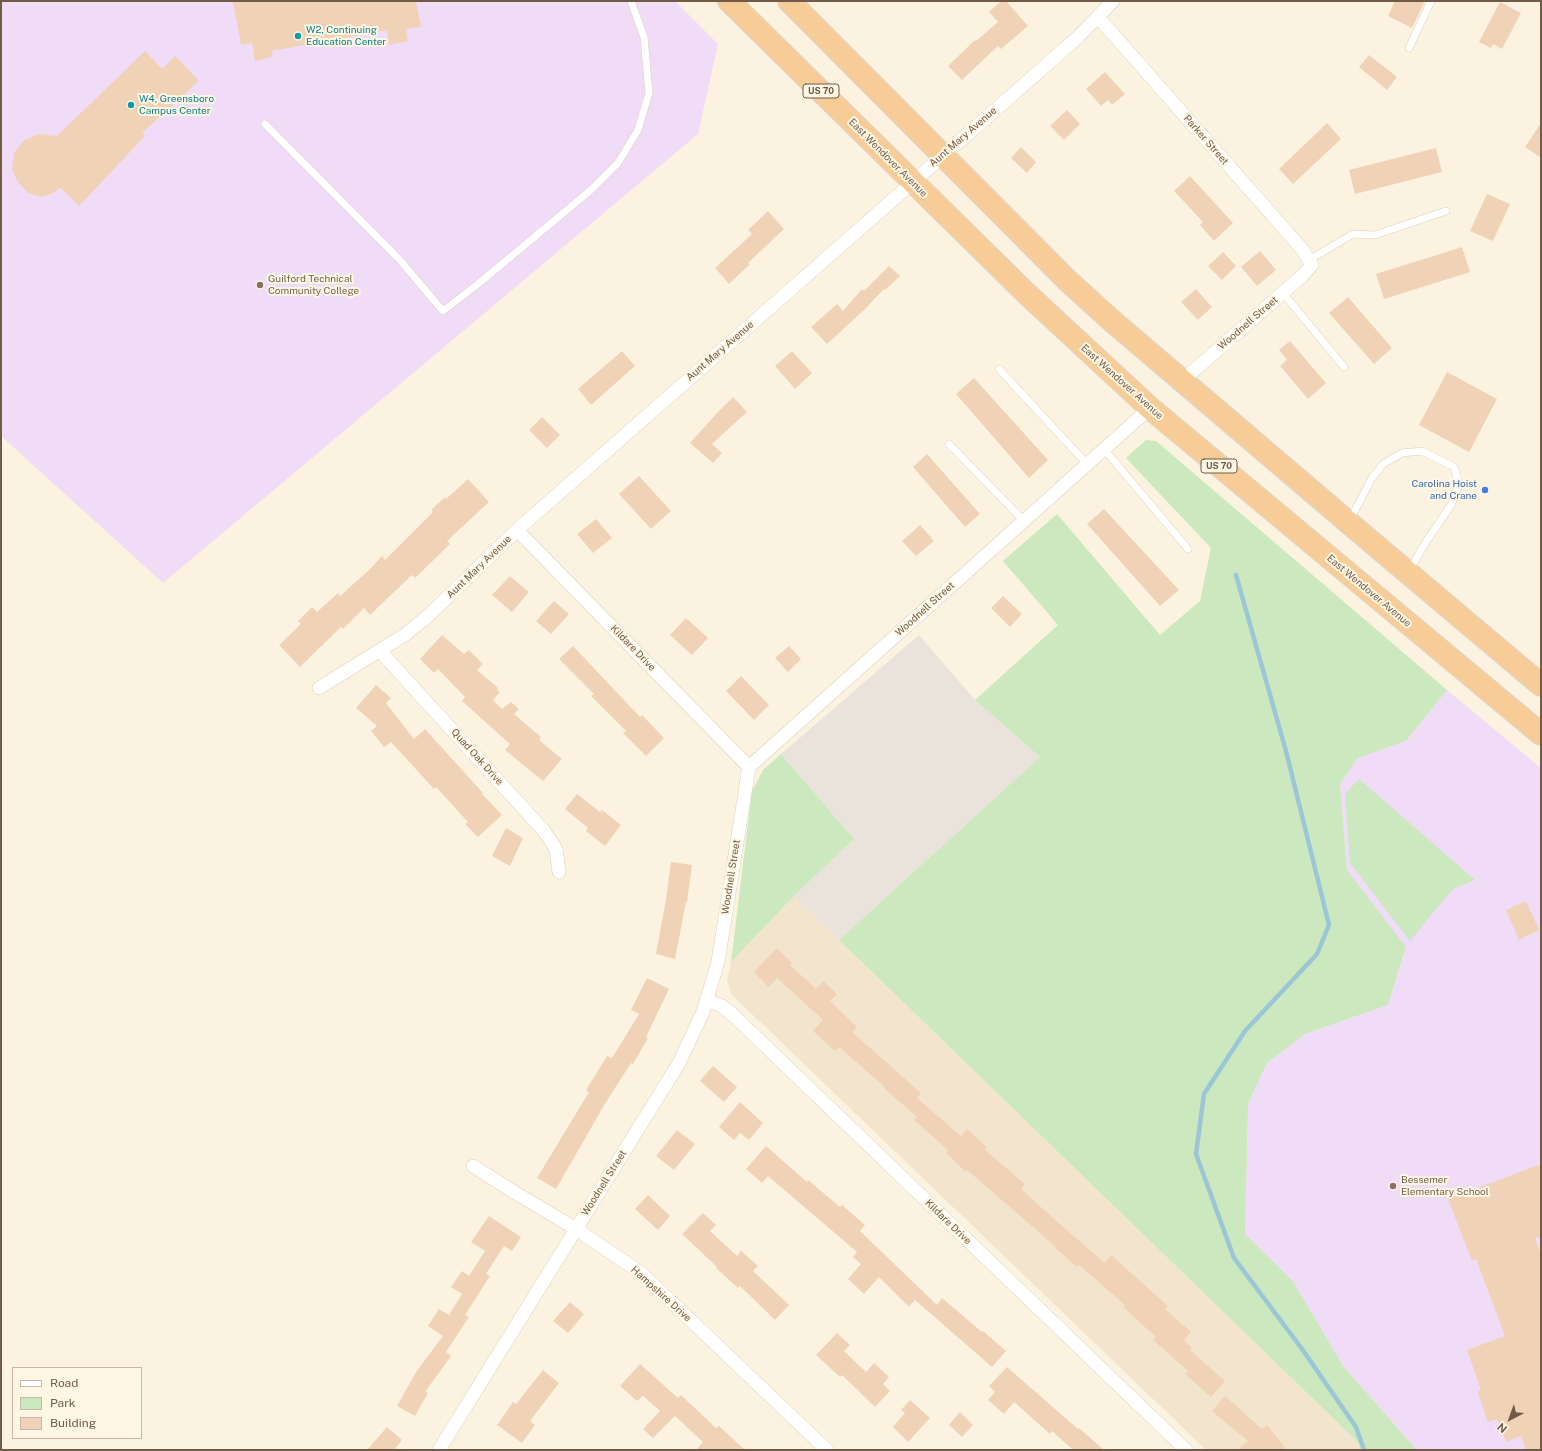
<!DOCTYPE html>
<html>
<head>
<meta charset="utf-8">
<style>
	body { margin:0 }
	#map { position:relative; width:1542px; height:1451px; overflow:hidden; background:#fbf3df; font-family:"Public Sans",sans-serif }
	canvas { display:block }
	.frame { position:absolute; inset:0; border:2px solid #715a48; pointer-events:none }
	.legend { position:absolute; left:12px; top:1367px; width:130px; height:72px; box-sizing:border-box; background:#fff7e4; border:1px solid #c6b8a6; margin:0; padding:5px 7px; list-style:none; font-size:12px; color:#715a48 }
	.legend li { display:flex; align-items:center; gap:8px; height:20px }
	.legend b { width:20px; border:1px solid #c6b8a6 }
	.north { position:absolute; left:1490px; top:1399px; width:40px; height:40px; -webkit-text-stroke:3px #fff7e4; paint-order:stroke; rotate:221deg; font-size:11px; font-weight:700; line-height:16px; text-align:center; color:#715a48 }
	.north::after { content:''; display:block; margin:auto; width:14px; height:18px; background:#715a48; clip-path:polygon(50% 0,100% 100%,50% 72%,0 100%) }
</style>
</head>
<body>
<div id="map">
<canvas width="1542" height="1451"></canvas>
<div class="frame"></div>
<ul class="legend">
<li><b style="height:5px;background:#fff"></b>Road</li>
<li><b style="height:11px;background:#cbe8be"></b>Park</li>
<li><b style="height:11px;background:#f0d3b7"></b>Building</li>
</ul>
<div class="north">N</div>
</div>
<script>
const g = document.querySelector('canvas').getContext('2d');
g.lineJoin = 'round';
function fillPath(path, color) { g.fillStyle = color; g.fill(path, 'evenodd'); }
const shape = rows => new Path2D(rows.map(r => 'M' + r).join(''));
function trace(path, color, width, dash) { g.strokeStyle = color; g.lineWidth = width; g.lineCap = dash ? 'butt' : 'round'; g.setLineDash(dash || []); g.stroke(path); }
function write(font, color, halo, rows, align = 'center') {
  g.font = font + ' "Public Sans",sans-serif'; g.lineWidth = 4; g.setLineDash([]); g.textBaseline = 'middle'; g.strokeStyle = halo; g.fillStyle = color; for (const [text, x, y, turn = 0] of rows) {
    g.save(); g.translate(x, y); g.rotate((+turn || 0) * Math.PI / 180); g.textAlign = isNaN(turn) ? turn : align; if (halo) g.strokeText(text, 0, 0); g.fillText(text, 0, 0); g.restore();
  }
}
fillPath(shape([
	[794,896,839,940,1366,1450,1206,1450,732,995,727,981,731,962]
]), '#f3e5cd');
fillPath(shape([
	[919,635,975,700,1040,757,839,940,794,896,854,839,781,754]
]), '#e9e3db');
fillPath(shape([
	[1,1,675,1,718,44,698,134,163,583,1,436],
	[1447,690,1541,768,1541,1450,1417,1450,1343,1366,1293,1281,1245,1234,1248,1104,1267,1063,1305,1034,1388,1005,1406,948,1347,870,1340,784,1358,758,1406,741]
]), '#f0dcf7');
fillPath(shape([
	[1146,440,1156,441,1447,690,1406,741,1358,758,1340,784,1347,870,1406,947,1388,1005,1305,1034,1267,1063,1248,1104,1245,1234,1293,1281,1343,1366,1417,1450,1366,1450,839,940,1040,757,975,700,1058,625,1003,561,1057,514,1160,635,1200,601,1211,548,1126,458],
	[781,754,854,839,794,896,731,962,752,791,763,770],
	[1359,779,1475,880,1457,887,1450,892,1410,941,1350,863,1345,794]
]), '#cbe8be');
trace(shape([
	[1236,575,1286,751,1329,925,1317,954,1245,1031,1204,1094,1196,1154,1234,1258,1302,1349,1356,1427,1364,1450]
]), '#9bc6d5', 4.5);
fillPath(shape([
	[233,1,416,1,421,27,406,29,408,41,389,45,387,30,272,51,273,57,255,61,252,43,241,45],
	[1001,1,1006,1,1028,26,1001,49,998,46,962,80,948,66,975,40,976,41,998,22,989,12],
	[1395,1,1425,1,1412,28,1388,16],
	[1500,2,1521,13,1502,49,1493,44,1491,48,1479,42],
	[145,51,162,69,175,56,199,81,142,133,145,136,79,206,61,188,51,194,41,197,28,193,17,181,12,169,14,153,24,140,39,134,57,136],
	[1369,55,1397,77,1387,90,1359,67],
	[1105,72,1125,94,1112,105,1108,100,1101,106,1086,89],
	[1067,110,1080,124,1064,140,1050,126],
	[1327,123,1341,139,1293,184,1279,169],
	[1541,123,1541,158,1525,147],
	[1021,147,1036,162,1027,173,1011,158],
	[1436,148,1442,172,1355,194,1349,170],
	[1190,176,1233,223,1214,241,1200,225,1203,222,1174,191],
	[1487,194,1510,204,1493,241,1470,231],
	[768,211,784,229,748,263,750,264,729,284,715,268,752,234,748,230],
	[1462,247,1470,272,1384,299,1376,274],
	[1260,251,1276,270,1257,286,1241,267],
	[1223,252,1236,266,1222,280,1208,266],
	[889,266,900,276,885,290,884,289,863,311,827,344,811,327,837,304,843,311,862,289,864,291],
	[1196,289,1212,307,1198,320,1181,302],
	[1348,297,1392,348,1374,364,1329,313],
	[1290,341,1326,383,1308,399,1280,366,1287,360,1279,350],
	[622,351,635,366,591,405,578,389],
	[792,351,812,373,795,389,775,366],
	[1447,372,1497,399,1469,452,1419,425],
	[974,378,1048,460,1029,478,956,394],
	[733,397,747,412,712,444,722,453,713,463,690,443,718,412],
	[542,417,560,435,547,448,529,430],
	[927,454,980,514,965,527,913,467],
	[639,476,671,511,651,529,619,494],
	[468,479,489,502,447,541,450,544,415,578,412,575,370,615,364,608,343,629,341,627,300,667,279,645,301,624,298,621,312,607,317,612,338,593,340,596,369,570,382,556,385,560,433,512,431,510,445,497,446,499],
	[1104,509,1179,590,1160,606,1087,524],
	[596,519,612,538,593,553,577,534],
	[920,525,934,541,916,556,902,541],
	[510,576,529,592,512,612,492,595],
	[1003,596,1022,614,1010,627,991,608],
	[554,601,569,614,551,634,536,621],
	[686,618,708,638,692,655,670,635],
	[442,635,464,654,469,650,483,664,477,670,498,688,497,690,500,692,493,700,502,709,511,702,519,709,514,714,541,737,539,740,562,759,543,781,505,750,510,744,462,701,465,697,438,669,434,673,420,659],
	[573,646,640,717,642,715,664,738,646,756,623,733,626,731,591,696,594,694,559,659],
	[789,646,801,659,788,672,775,658],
	[741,676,769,705,754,720,726,691],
	[376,685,391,698,386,703,414,739,425,729,483,793,482,794,502,815,478,837,465,824,468,822,436,787,434,789,391,742,384,747,371,731,377,726,356,708],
	[577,794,600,812,602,810,621,825,605,846,586,831,588,828,565,809],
	[506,828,523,838,510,866,492,856],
	[671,862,692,865,687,902,686,902,675,959,656,954,666,899],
	[1526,901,1539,930,1519,940,1506,910],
	[777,948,792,963,790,965,816,989,823,981,837,994,830,1001,857,1027,852,1032,921,1093,917,1098,961,1136,967,1129,987,1147,985,1150,1025,1184,1021,1189,1053,1218,1105,1263,1111,1255,1168,1306,1165,1309,1191,1332,1184,1340,1192,1348,1190,1350,1225,1381,1211,1397,1185,1374,1188,1371,1153,1340,1156,1337,1123,1307,1125,1305,1079,1265,1077,1267,1055,1248,1056,1247,967,1170,965,1171,946,1153,948,1150,914,1120,917,1117,884,1088,885,1087,839,1047,835,1051,813,1031,823,1020,777,978,769,987,754,972],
	[647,978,669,989,646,1037,648,1038,633,1064,631,1063,606,1102,556,1189,537,1178,589,1092,586,1090,607,1056,612,1058,639,1014,631,1010],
	[713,1066,737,1087,724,1102,700,1081],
	[740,1102,763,1123,749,1140,740,1133,734,1140,719,1127],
	[677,1130,695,1144,674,1170,656,1156],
	[766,1146,807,1182,808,1180,840,1207,842,1205,865,1225,860,1231,937,1305,942,1298,982,1332,983,1331,1006,1351,992,1367,915,1300,909,1307,879,1277,864,1294,848,1279,861,1264,853,1257,857,1252,768,1176,762,1183,746,1169],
	[1541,1164,1541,1236,1535,1238,1541,1255,1541,1450,1526,1450,1521,1436,1506,1442,1497,1419,1488,1422,1477,1391,1481,1390,1467,1350,1505,1336,1476,1259,1472,1261,1448,1199],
	[648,1195,670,1216,658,1230,635,1209],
	[703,1213,716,1225,710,1231,737,1256,741,1251,758,1266,753,1271,789,1305,775,1320,740,1286,738,1288,716,1268,717,1267,682,1234],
	[489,1216,521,1237,512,1251,504,1246,486,1274,490,1276,465,1315,469,1317,446,1352,451,1356,425,1392,428,1393,415,1416,397,1406,416,1372,443,1336,428,1326,439,1309,449,1315,462,1294,451,1287,462,1271,469,1276,485,1251,471,1242],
	[570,1302,584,1314,568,1333,553,1321],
	[837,1333,850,1345,844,1351,866,1372,874,1363,889,1377,883,1384,890,1391,875,1407,842,1375,840,1377,816,1355],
	[640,1364,678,1398,681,1395,716,1428,719,1426,745,1450,696,1450,703,1442,675,1416,653,1438,643,1429,660,1411,643,1396,637,1401,620,1386],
	[1007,1367,1078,1429,1079,1428,1104,1450,1073,1450,1052,1431,1050,1434,1014,1402,1004,1414,988,1400,995,1392,989,1386],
	[543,1370,559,1383,530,1421,535,1425,522,1443,497,1425,513,1402,516,1404],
	[1225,1396,1262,1429,1267,1425,1287,1450,1237,1450,1248,1441,1212,1411],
	[910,1400,930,1418,908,1442,893,1427,905,1413,901,1410],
	[960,1412,973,1425,962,1437,949,1425],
	[387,1427,402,1440,394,1450,367,1450]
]), '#f0d3b7');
const service = shape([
	[1409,48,1431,1],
	[265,124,399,259,443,311,478,284,591,190,618,163,638,130,649,93,644,37,631,1],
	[1309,260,1353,234,1375,235,1446,211],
	[1283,293,1344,367],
	[999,369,1087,464],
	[949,444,1024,521],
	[1104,449,1188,549],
	[1350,520,1372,478,1383,464,1402,453,1422,451,1454,467,1459,485,1451,505,1424,545,1409,571]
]);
const minor = shape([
	[1098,17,1302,249,1312,265,1302,276,1182,381],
	[517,530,749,767],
	[380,651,544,831,556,849,559,872],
	[319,688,406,634,429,615,517,530,1077,38,1113,1],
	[706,1000,722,1006,731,1013,1186,1450],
	[473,1166,514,1192,576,1229,641,1273,827,1450],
	[439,1450,679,1063,703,1012,718,962,749,767,1150,408]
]);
const trunk = shape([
	[729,1,1027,294,1150,408,1541,734],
	[789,1,1068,281,1111,320,1349,523,1541,685]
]);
trace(service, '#dfcfbb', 8);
trace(minor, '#dfcfbb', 14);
trace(trunk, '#ddd7d3', 24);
trace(service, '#fff', 7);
trace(minor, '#fff', 13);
trace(trunk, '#f8cc96', 22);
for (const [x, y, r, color] of [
	[298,36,4,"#0f9aa8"],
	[131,105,4,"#0f9aa8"],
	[260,285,4,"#8d6e63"],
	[1485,490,4,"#3f7fe0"],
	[1393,1186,4,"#8d6e63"]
]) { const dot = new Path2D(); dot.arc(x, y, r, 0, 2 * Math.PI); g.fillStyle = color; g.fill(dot); trace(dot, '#fff7e4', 1.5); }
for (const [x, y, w] of [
	[821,91,36],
	[1219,466,36]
]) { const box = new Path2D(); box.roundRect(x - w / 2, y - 7, w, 14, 3); g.fillStyle = '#fff7e4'; g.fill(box); trace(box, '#715a48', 1); }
write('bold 9px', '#715a48', null, [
	["US 70",821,91],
	["US 70",1219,466]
]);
write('10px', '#0d838f', '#fff7e4', [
	["W2, Continuing",306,30],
	["Education Center",306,42],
	["W4, Greensboro",139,99],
	["Campus Center",139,111]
], 'left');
write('10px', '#715a48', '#fff7e4', [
	["Aunt Mary Avenue",963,137,-41],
	["Parker Street",1206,140,49],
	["East Wendover Avenue",888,158,45],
	["Woodnell Street",1248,323,-41],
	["Aunt Mary Avenue",720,351,-41],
	["East Wendover Avenue",1122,382,42],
	["Aunt Mary Avenue",479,567,-44],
	["East Wendover Avenue",1369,591,40],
	["Woodnell Street",925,609,-42],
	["Kildare Drive",633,648,46],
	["Quad Oak Drive",477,757,48],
	["Woodnell Street",731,877,-81],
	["Woodnell Street",604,1183,-58],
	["Kildare Drive",948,1222,44],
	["Hampshire Drive",661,1294,42]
]);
write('10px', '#785e54', '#fff7e4', [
	["Guilford Technical",268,279],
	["Community College",268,291],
	["Bessemer",1401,1180],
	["Elementary School",1401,1192]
], 'left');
write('10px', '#366cbe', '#fff7e4', [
	["Carolina Hoist",1477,484],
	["and Crane",1477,496]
], 'right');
</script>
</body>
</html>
